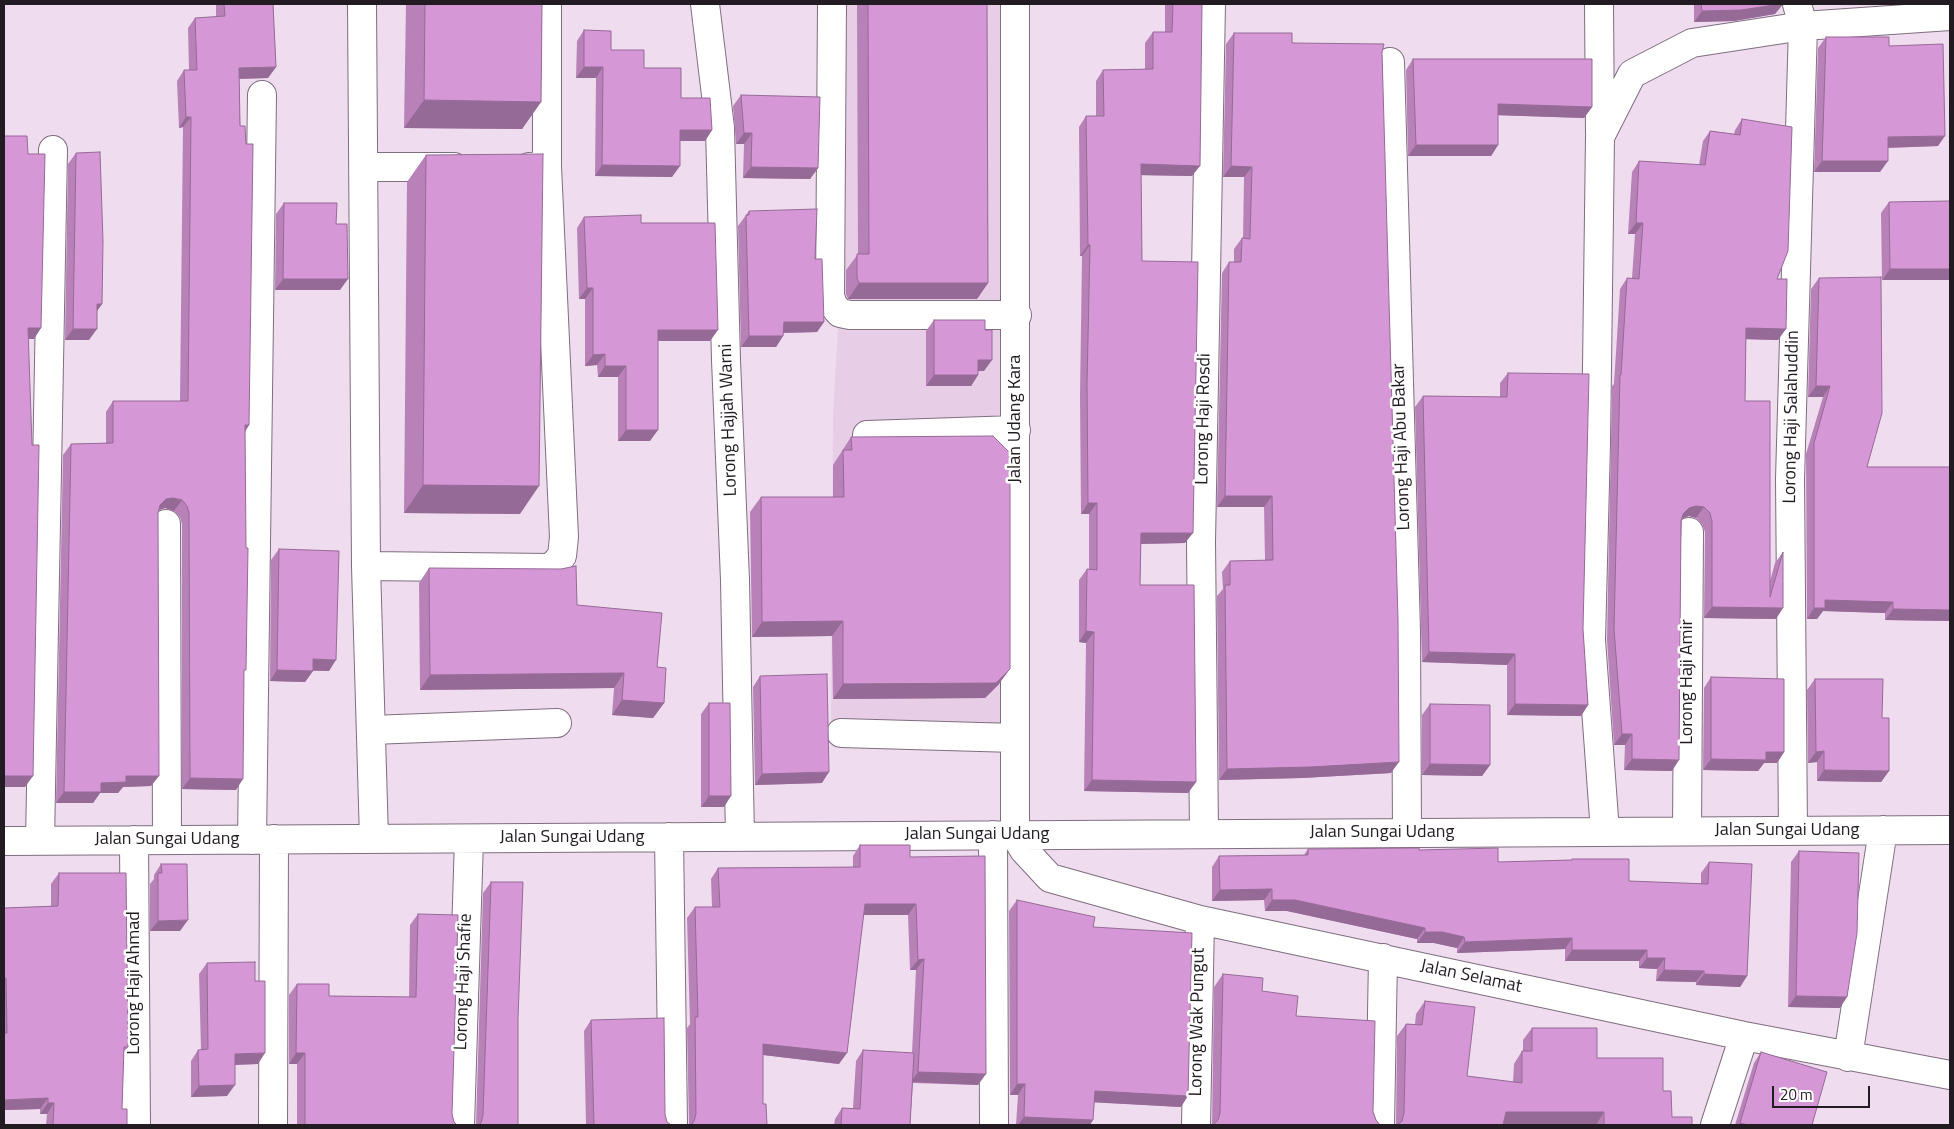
<!DOCTYPE html>
<html>
<head>
<meta charset="utf-8">
<style>
	body { margin:0 }
	#map { position:relative; width:1954px; height:1129px; overflow:hidden; background:#efdcef; font-family:"Titillium Web",sans-serif }
	canvas { display:block }
	.frame { position:absolute; inset:0; border:5px solid #221b22; pointer-events:none }
	.scale { position:absolute; left:1772px; top:1086px; width:98px; height:22px; box-sizing:border-box; border:2px solid #221b22; border-top:0; padding-left:6px; font-size:15px; line-height:18px; white-space:nowrap; color:#221b22; -webkit-text-stroke:4px #fff; paint-order:stroke }
</style>
</head>
<body>
<div id="map">
<canvas width="1954" height="1129"></canvas>
<div class="frame"></div>
<div class="scale">20 m</div>
</div>
<script>
const g = document.querySelector('canvas').getContext('2d');
g.lineJoin = 'round';
function fillPath(path, color) { g.fillStyle = color; g.fill(path, 'evenodd'); }
const shape = rows => new Path2D(rows.map(r => 'M' + r).join(''));
function trace(path, color, width, dash) { g.strokeStyle = color; g.lineWidth = width; g.lineCap = dash ? 'butt' : 'round'; g.setLineDash(dash || []); g.stroke(path); }
function write(font, color, halo, rows, align = 'center') {
  g.font = font + ' "Titillium Web",sans-serif'; g.lineWidth = 5; g.setLineDash([]); g.textBaseline = 'middle'; g.strokeStyle = halo; g.fillStyle = color; for (const [text, x, y, turn = 0] of rows) {
    g.save(); g.translate(x, y); g.rotate((+turn || 0) * Math.PI / 180); g.textAlign = isNaN(turn) ? turn : align; if (halo) g.strokeText(text, 0, 0); g.fillText(text, 0, 0); g.restore();
  }
}
fillPath(shape([
	[842,4,1003,4,1005,724,831,724,833,413,840,294]
]), '#e7cee6');
const minor = shape([
	[362,4,366,566,374,839],
	[705,4,720,128,726,360,735,580,740,837],
	[832,4,830,296,833,305,840,313,850,315,1017,315],
	[1015,4,1015,835,1024,850,1050,878,1200,920,1744,1036,1950,1075],
	[1599,4,1600,133],
	[1390,62,1406,631,1407,833],
	[364,167,454,167],
	[529,167,547,166,547,4],
	[867,435,1016,430],
	[166,524,167,840],
	[366,566,551,568,562,556,564,537,547,166],
	[371,730,557,723],
	[841,733,1015,738],
	[1687,831,1689,532],
	[1793,831,1790,479,1803,26,1797,4],
	[1605,832,1591,640,1596,444,1600,137,1632,74,1692,43,1803,26,1950,16],
	[1204,834,1201,542,1211,4],
	[993,835,994,1125],
	[669,837,673,1125],
	[134,840,136,1125],
	[252,840,262,95],
	[4,841,1950,830],
	[40,841,53,150],
	[1848,1057,1883,830],
	[273,1125,274,839],
	[460,1125,469,839],
	[1196,1125,1200,920],
	[1380,1125,1383,958],
	[1715,1125,1744,1036]
]);
trace(minor, '#7f6e7f', 30);
trace(minor, '#fff', 28);
fillPath(shape([
	[216,4,273,4,276,67,268,78,239,79,249,425,245,432,244,673,236,790,182,789,182,524,180,517,174,511,165,508,159,510,158,513,151,786,123,787,118,793,100,793,93,803,56,803,63,455,71,444,106,443,106,412,113,401,180,401,183,127,179,128,177,81,184,70,189,70,188,28,195,18,216,17],
	[406,4,542,4,541,102,522,129,404,128],
	[857,4,987,4,988,283,977,299,848,299,846,294,846,270,858,254],
	[1165,4,1202,4,1192,176,1141,175,1142,261,1185,543,1141,544,1140,585,1196,782,1188,793,1084,791,1086,643,1079,642,1079,580,1087,569,1089,569,1089,514,1081,514,1080,396,1082,256,1080,256,1079,127,1086,116,1096,116,1096,81,1103,70,1145,69,1145,43,1153,32,1165,32],
	[1694,4,1783,4,1775,14,1734,21,1694,22],
	[584,30,611,50,644,68,681,98,712,130,705,141,680,141,672,177,595,176,596,78,576,78,577,41],
	[1234,33,1292,43,1382,52,1391,773,1302,778,1219,780,1217,596,1223,589,1222,572,1230,561,1265,560,1264,507,1217,507,1222,273,1229,262,1234,262,1234,249,1242,238,1243,238,1244,177,1223,177,1226,44],
	[1826,37,1889,46,1938,146,1888,148,1880,172,1814,172,1818,48],
	[1413,59,1592,107,1584,118,1498,115,1498,145,1491,156,1408,156,1406,70],
	[741,95,818,168,810,179,743,178,744,144,736,144,733,106],
	[1742,119,1777,279,1778,340,1746,339,1745,401,1770,581,1775,563,1783,552,1776,619,1704,618,1705,532,1702,524,1696,518,1689,516,1682,518,1672,771,1624,770,1625,745,1614,745,1607,640,1612,386,1614,384,1620,289,1627,278,1632,278,1635,234,1628,234,1632,172,1639,161,1699,165,1703,141,1710,131,1734,134,1735,130],
	[76,153,102,304,97,311,89,340,65,340,68,164],
	[426,155,520,514,404,513,407,182],
	[1950,201,1882,280,1881,213,1889,202],
	[284,203,336,224,340,290,275,290,276,214],
	[749,211,815,259,824,322,817,332,783,333,783,336,776,347,741,347,738,226],
	[584,217,641,223,710,341,658,341,650,441,618,441,618,377,598,377,597,365,585,366,585,299,579,299,577,228],
	[1819,278,1867,467,1950,621,1885,620,1885,613,1823,611,1817,619,1807,619,1806,454,1823,397,1808,397,1811,289],
	[934,320,984,371,978,371,978,375,971,386,926,386,926,331],
	[1508,373,1583,629,1588,705,1581,716,1507,715,1507,665,1422,662,1415,407,1423,396,1500,397,1500,383],
	[851,437,999,684,985,698,833,699,832,636,752,637,750,512,761,497,833,497,833,465],
	[279,549,329,671,313,671,305,682,270,681,271,560],
	[429,568,577,605,664,703,653,718,612,715,614,688,420,690,419,583],
	[760,676,822,783,755,785,753,687],
	[1711,677,1784,752,1777,763,1764,763,1758,771,1703,770,1704,688],
	[1815,679,1882,718,1889,771,1881,782,1817,781,1817,762,1808,763,1807,690],
	[709,703,724,807,701,807,701,714],
	[1430,704,1490,765,1482,776,1422,775,1422,715],
	[860,845,910,857,978,1085,913,1083,910,1125,834,1125,835,1119,842,1108,853,1108,856,1061,863,1050,912,1053,916,970,910,970,908,915,863,915,839,1064,763,1055,763,1104,767,1125,689,1125,687,1028,690,1024,687,918,695,907,712,907,711,879,718,868,853,867,853,856],
	[1308,849,1419,850,1498,862,1571,860,1572,859,1629,881,1701,884,1701,873,1709,862,1747,976,1740,987,1696,985,1696,982,1656,981,1657,969,1639,968,1639,961,1565,961,1565,949,1457,953,1457,948,1434,943,1417,943,1417,939,1287,911,1265,911,1264,900,1212,901,1212,867,1219,856,1304,855],
	[1799,851,1840,1008,1788,1007,1791,862],
	[161,864,180,931,150,931,150,884,154,879,154,875],
	[59,873,128,1047,124,1053,122,1109,127,1125,46,1125,47,1114,40,1114,40,1109,4,1110,4,908,51,906,51,884],
	[491,882,518,1018,518,1125,476,1125,483,893],
	[1017,900,1181,1107,1094,1102,1090,1125,1016,1125,1018,1095,1010,1095,1009,911],
	[418,914,452,1114,454,1122,457,1125,297,1125,297,1064,289,1064,289,995,297,984,329,996,409,997,410,925],
	[207,963,258,1064,235,1065,227,1096,191,1097,191,1061,198,1050,201,1050,199,974],
	[1223,974,1262,991,1296,1016,1373,1112,1376,1120,1380,1125,1212,1125,1214,987],
	[1425,1001,1467,1076,1513,1082,1514,1064,1522,1051,1523,1051,1523,1040,1532,1028,1597,1058,1663,1091,1672,1117,1692,1125,1503,1124,1503,1125,1396,1125,1397,1036,1406,1024,1415,1024,1416,1014],
	[591,1020,665,1114,667,1122,671,1125,586,1125,584,1031],
	[1761,1052,1812,1125,1735,1125,1754,1063]
]), '#b882b8');
fillPath(shape([
	[1783,4,1775,14,1734,21,1694,22,1702,11],
	[276,67,268,78,231,79,239,68],
	[584,67,603,67,596,78,576,78],
	[424,100,541,102,522,129,404,128],
	[1498,104,1592,107,1584,118,1491,115],
	[186,117,191,117,183,127,179,128],
	[680,130,712,130,705,141,672,141],
	[744,133,752,133,744,144,736,144],
	[1945,136,1938,146,1880,148,1888,137],
	[1416,145,1498,145,1491,156,1408,156],
	[1822,161,1888,161,1880,172,1814,172],
	[1141,164,1200,166,1192,176,1133,175],
	[602,165,680,166,672,177,595,176],
	[1231,166,1252,167,1244,177,1223,177],
	[751,167,818,168,810,179,743,178],
	[1636,223,1643,223,1635,234,1628,234],
	[1088,245,1090,245,1082,256,1080,256],
	[1890,269,1950,269,1950,280,1882,280],
	[283,279,348,279,340,290,275,290],
	[859,283,988,283,977,299,848,299],
	[587,288,593,288,585,299,579,299],
	[97,304,102,304,94,315],
	[784,322,824,322,817,332,776,333],
	[28,328,41,328,34,339,20,339],
	[1746,328,1786,329,1778,340,1738,339],
	[73,329,97,329,89,340,65,340],
	[658,330,718,330,710,341,650,341],
	[749,336,783,336,776,347,741,347],
	[605,354,597,365,585,366,593,355],
	[978,360,992,360,984,371,970,371],
	[605,366,626,366,618,377,598,377],
	[934,375,978,375,971,386,926,386],
	[1816,386,1830,386,1823,397,1808,397],
	[245,425,249,425,242,436],
	[626,430,658,430,650,441,618,441],
	[423,485,539,486,520,514,404,513],
	[1225,496,1272,496,1264,507,1217,507],
	[173,498,182,500,174,511,165,508,159,510,160,505,166,499],
	[1088,503,1097,503,1089,514,1081,514],
	[1696,506,1704,507,1696,518,1689,516,1681,519,1683,514,1689,508],
	[1141,533,1193,533,1185,543,1133,544],
	[1825,600,1893,602,1885,613,1823,611,1817,619,1807,619,1814,608],
	[1712,607,1783,608,1776,619,1704,618],
	[1893,609,1950,610,1950,621,1885,620],
	[843,621,832,636,752,637,762,622],
	[1086,631,1094,632,1086,643,1079,642],
	[1429,652,1515,654,1507,665,1422,662],
	[313,659,336,660,329,671,306,670],
	[1010,669,999,684,985,698,833,699,843,684],
	[277,670,313,671,305,682,270,681],
	[624,673,614,688,420,690,430,675],
	[622,700,664,703,653,718,612,715],
	[1515,704,1588,705,1581,716,1507,715],
	[1622,734,1632,734,1625,745,1614,745],
	[1824,751,1817,762,1808,763,1816,752],
	[1766,752,1784,752,1777,763,1764,763,1758,771,1703,770,1711,759],
	[1632,759,1679,760,1672,771,1624,770],
	[1399,762,1391,773,1302,778,1219,780,1227,769],
	[1430,764,1490,765,1482,776,1422,775],
	[1824,770,1889,771,1881,782,1817,781],
	[829,772,822,783,755,785,762,774],
	[4,776,33,776,25,787,4,787],
	[126,776,159,776,151,786,123,787,118,793,100,793,93,803,56,803,64,792],
	[190,778,243,779,236,790,182,789],
	[1092,780,1196,782,1188,793,1084,791],
	[709,796,731,796,724,807,701,807],
	[1272,889,1264,900,1212,901,1220,890],
	[1272,900,1295,900,1425,928,1417,939,1287,911,1265,911],
	[865,904,916,904,908,915,857,915],
	[188,920,180,931,150,931,158,921],
	[1425,932,1442,932,1464,937,1457,948,1434,943,1417,943],
	[1572,938,1565,949,1457,953,1465,942],
	[1572,950,1647,950,1639,961,1565,961],
	[1647,958,1665,958,1657,969,1639,968],
	[924,959,916,970,910,970,918,960],
	[1664,970,1704,971,1696,982,1656,981],
	[1704,974,1747,976,1740,987,1696,985],
	[1796,996,1847,997,1840,1008,1788,1007],
	[763,1044,847,1053,839,1064,755,1054],
	[265,1053,258,1064,227,1065,235,1054],
	[296,1053,305,1053,297,1064,289,1064],
	[918,1072,986,1074,978,1085,911,1082],
	[1017,1084,1025,1084,1018,1095,1010,1095],
	[235,1085,227,1096,191,1097,199,1086],
	[1095,1091,1188,1096,1181,1107,1087,1102],
	[48,1098,40,1109,4,1110,4,1100],
	[48,1103,54,1103,47,1114,40,1114],
	[1506,1112,1604,1112,1596,1125,1497,1124],
	[1024,1117,1093,1120,1090,1125,1018,1125],
	[1740,1123,1748,1125,1739,1125]
]), '#966a96');
const building = shape([
	[224,4,273,4,276,67,239,68,240,126,245,126,246,144,253,144,249,425,245,425,246,548,248,548,246,670,244,670,243,779,190,778,189,513,187,506,182,500,173,498,166,499,160,505,158,513,159,776,126,776,126,782,101,783,101,792,64,792,71,444,113,443,113,401,188,401,191,117,186,117,184,70,197,70,195,18,225,16,224,4],
	[425,4,542,4,541,102,424,100,425,4],
	[868,4,987,4,988,283,859,283,857,278,857,254,869,254,868,4],
	[1173,4,1202,4,1200,166,1141,164,1142,261,1198,262,1193,533,1141,533,1140,585,1194,585,1196,782,1092,780,1094,632,1086,631,1087,569,1097,570,1097,503,1088,503,1087,385,1090,245,1088,245,1086,116,1104,116,1103,70,1153,69,1153,32,1172,32,1173,4],
	[1701,4,1781,4,1741,10,1702,11,1701,4],
	[584,30,611,31,611,50,644,50,644,68,681,68,681,98,710,98,712,130,680,130,680,166,602,165,603,67,584,67,584,30],
	[1234,33,1292,33,1292,43,1384,44,1382,52,1398,620,1399,762,1310,767,1227,769,1225,585,1230,585,1230,561,1273,560,1272,496,1225,496,1229,262,1241,262,1242,238,1250,239,1252,167,1231,166,1234,33],
	[1826,37,1889,37,1889,46,1943,44,1945,136,1888,137,1888,161,1822,161,1826,37],
	[1413,59,1592,59,1592,107,1498,104,1498,145,1416,145,1413,59],
	[741,95,820,97,818,168,751,167,752,133,744,133,741,95],
	[1742,119,1792,127,1788,251,1777,279,1787,279,1786,329,1746,328,1745,401,1770,401,1770,597,1783,552,1783,608,1712,607,1712,521,1710,513,1704,507,1696,506,1689,508,1683,514,1681,521,1679,760,1632,759,1632,734,1622,734,1614,629,1620,375,1621,375,1627,278,1639,279,1643,223,1636,223,1639,161,1705,165,1710,131,1740,135,1742,119],
	[4,136,27,136,28,154,45,154,41,328,28,328,32,445,39,445,33,776,4,776,4,136],
	[100,152,103,241,102,304,97,304,97,329,73,329,76,153,100,152],
	[543,154,539,486,423,485,426,155,543,154],
	[1950,201,1950,269,1890,269,1889,202,1950,201],
	[284,203,337,203,336,224,347,224,348,279,283,279,284,203],
	[817,209,815,259,822,259,824,322,784,322,783,336,749,336,746,215,749,215,749,211,817,209],
	[641,215,641,223,715,223,718,330,658,330,658,430,626,430,626,366,605,366,605,354,593,355,593,288,587,288,584,217,641,215],
	[1881,277,1882,413,1867,467,1950,467,1950,610,1893,609,1893,602,1825,600,1825,608,1814,608,1814,443,1830,386,1816,386,1819,278,1881,277],
	[934,320,985,320,985,330,992,330,992,360,978,360,978,375,934,375,934,320],
	[1508,373,1589,374,1583,629,1588,705,1515,704,1515,654,1429,652,1423,396,1507,397,1508,373],
	[993,436,1010,453,1010,669,996,683,843,684,843,621,762,622,761,497,844,497,843,450,852,450,851,437,993,436],
	[279,549,339,551,336,660,313,659,313,671,277,670,279,549],
	[576,566,577,605,662,613,657,667,666,668,664,703,622,700,624,673,430,675,429,568,561,569,576,566],
	[827,674,829,772,762,774,760,676,827,674],
	[1711,677,1784,679,1784,752,1766,752,1766,760,1711,759,1711,677],
	[1815,679,1883,679,1882,718,1889,718,1889,771,1824,770,1824,751,1816,752,1815,679],
	[709,703,730,703,731,796,709,796,709,703],
	[1430,704,1490,705,1490,765,1430,764,1430,704],
	[860,845,910,845,910,857,985,856,986,1074,918,1072,924,959,918,960,916,904,865,904,847,1053,763,1044,763,1104,766,1104,767,1125,691,1125,694,1121,696,1114,695,1017,698,1017,695,907,720,907,718,868,860,867,860,845],
	[1419,848,1419,850,1498,848,1498,862,1572,860,1572,859,1629,859,1629,881,1708,884,1709,862,1752,864,1747,976,1704,974,1704,971,1664,970,1665,958,1647,958,1647,950,1572,950,1572,938,1465,942,1464,937,1442,932,1425,932,1425,928,1295,900,1272,900,1272,889,1220,890,1219,856,1308,855,1308,849,1419,848],
	[1799,851,1859,853,1857,933,1847,997,1796,996,1799,851],
	[161,864,187,864,188,920,158,921,158,873,162,873,161,864],
	[59,873,126,873,128,1047,124,1047,122,1109,127,1109,127,1125,53,1125,54,1103,48,1103,48,1098,4,1100,4,1033,7,1033,6,978,4,978,4,908,58,906,59,873],
	[491,882,523,882,518,1018,518,1125,478,1125,481,1123,483,1115,491,882],
	[1017,900,1095,917,1093,927,1192,933,1188,1096,1095,1091,1093,1120,1024,1117,1025,1084,1017,1084,1017,900],
	[418,914,458,915,452,1114,454,1122,457,1125,305,1125,305,1053,296,1053,297,984,329,984,329,996,416,997,418,914],
	[255,962,255,981,265,981,265,1053,235,1054,235,1085,199,1086,198,1050,208,1049,207,963,255,962],
	[1223,974,1263,978,1262,991,1298,996,1296,1016,1375,1021,1373,1112,1376,1120,1380,1125,1213,1125,1218,1120,1220,1113,1223,974],
	[1425,1001,1475,1007,1467,1076,1522,1083,1522,1051,1532,1051,1532,1028,1597,1028,1597,1058,1663,1058,1663,1091,1671,1091,1672,1117,1692,1117,1692,1125,1604,1125,1604,1112,1506,1112,1503,1125,1397,1125,1402,1121,1404,1113,1406,1024,1422,1025,1425,1001],
	[664,1018,665,1114,667,1122,671,1125,594,1125,591,1020,664,1018],
	[863,1050,914,1053,910,1125,841,1125,842,1108,860,1109,863,1050],
	[1761,1052,1827,1072,1812,1125,1748,1125,1740,1123,1761,1052]
]);
fillPath(building, '#d697d6');
trace(building, '#966a96', 1);
write('18px', '#221b22', '#fff', [
	["Lorong Haji Salahuddin",1792,417,-89],
	["Jalan Udang Kara",1016,419,-90],
	["Lorong Haji Rosdi",1204,419,-89],
	["Lorong Hajjah Warni",729,420,-92],
	["Lorong Haji Abu Bakar",1402,447,-92],
	["Lorong Haji Amir",1688,682,-90],
	["Jalan Sungai Udang",1787,831],
	["Jalan Sungai Udang",1382,833],
	["Jalan Sungai Udang",977,835],
	["Jalan Sungai Udang",572,838],
	["Jalan Sungai Udang",167,840],
	["Jalan Selamat",1471,977,12],
	["Lorong Haji Shafie",464,982,-88],
	["Lorong Haji Ahmad",135,983,-90],
	["Lorong Wak Pungut",1198,1022,-89]
]);
</script>
</body>
</html>
